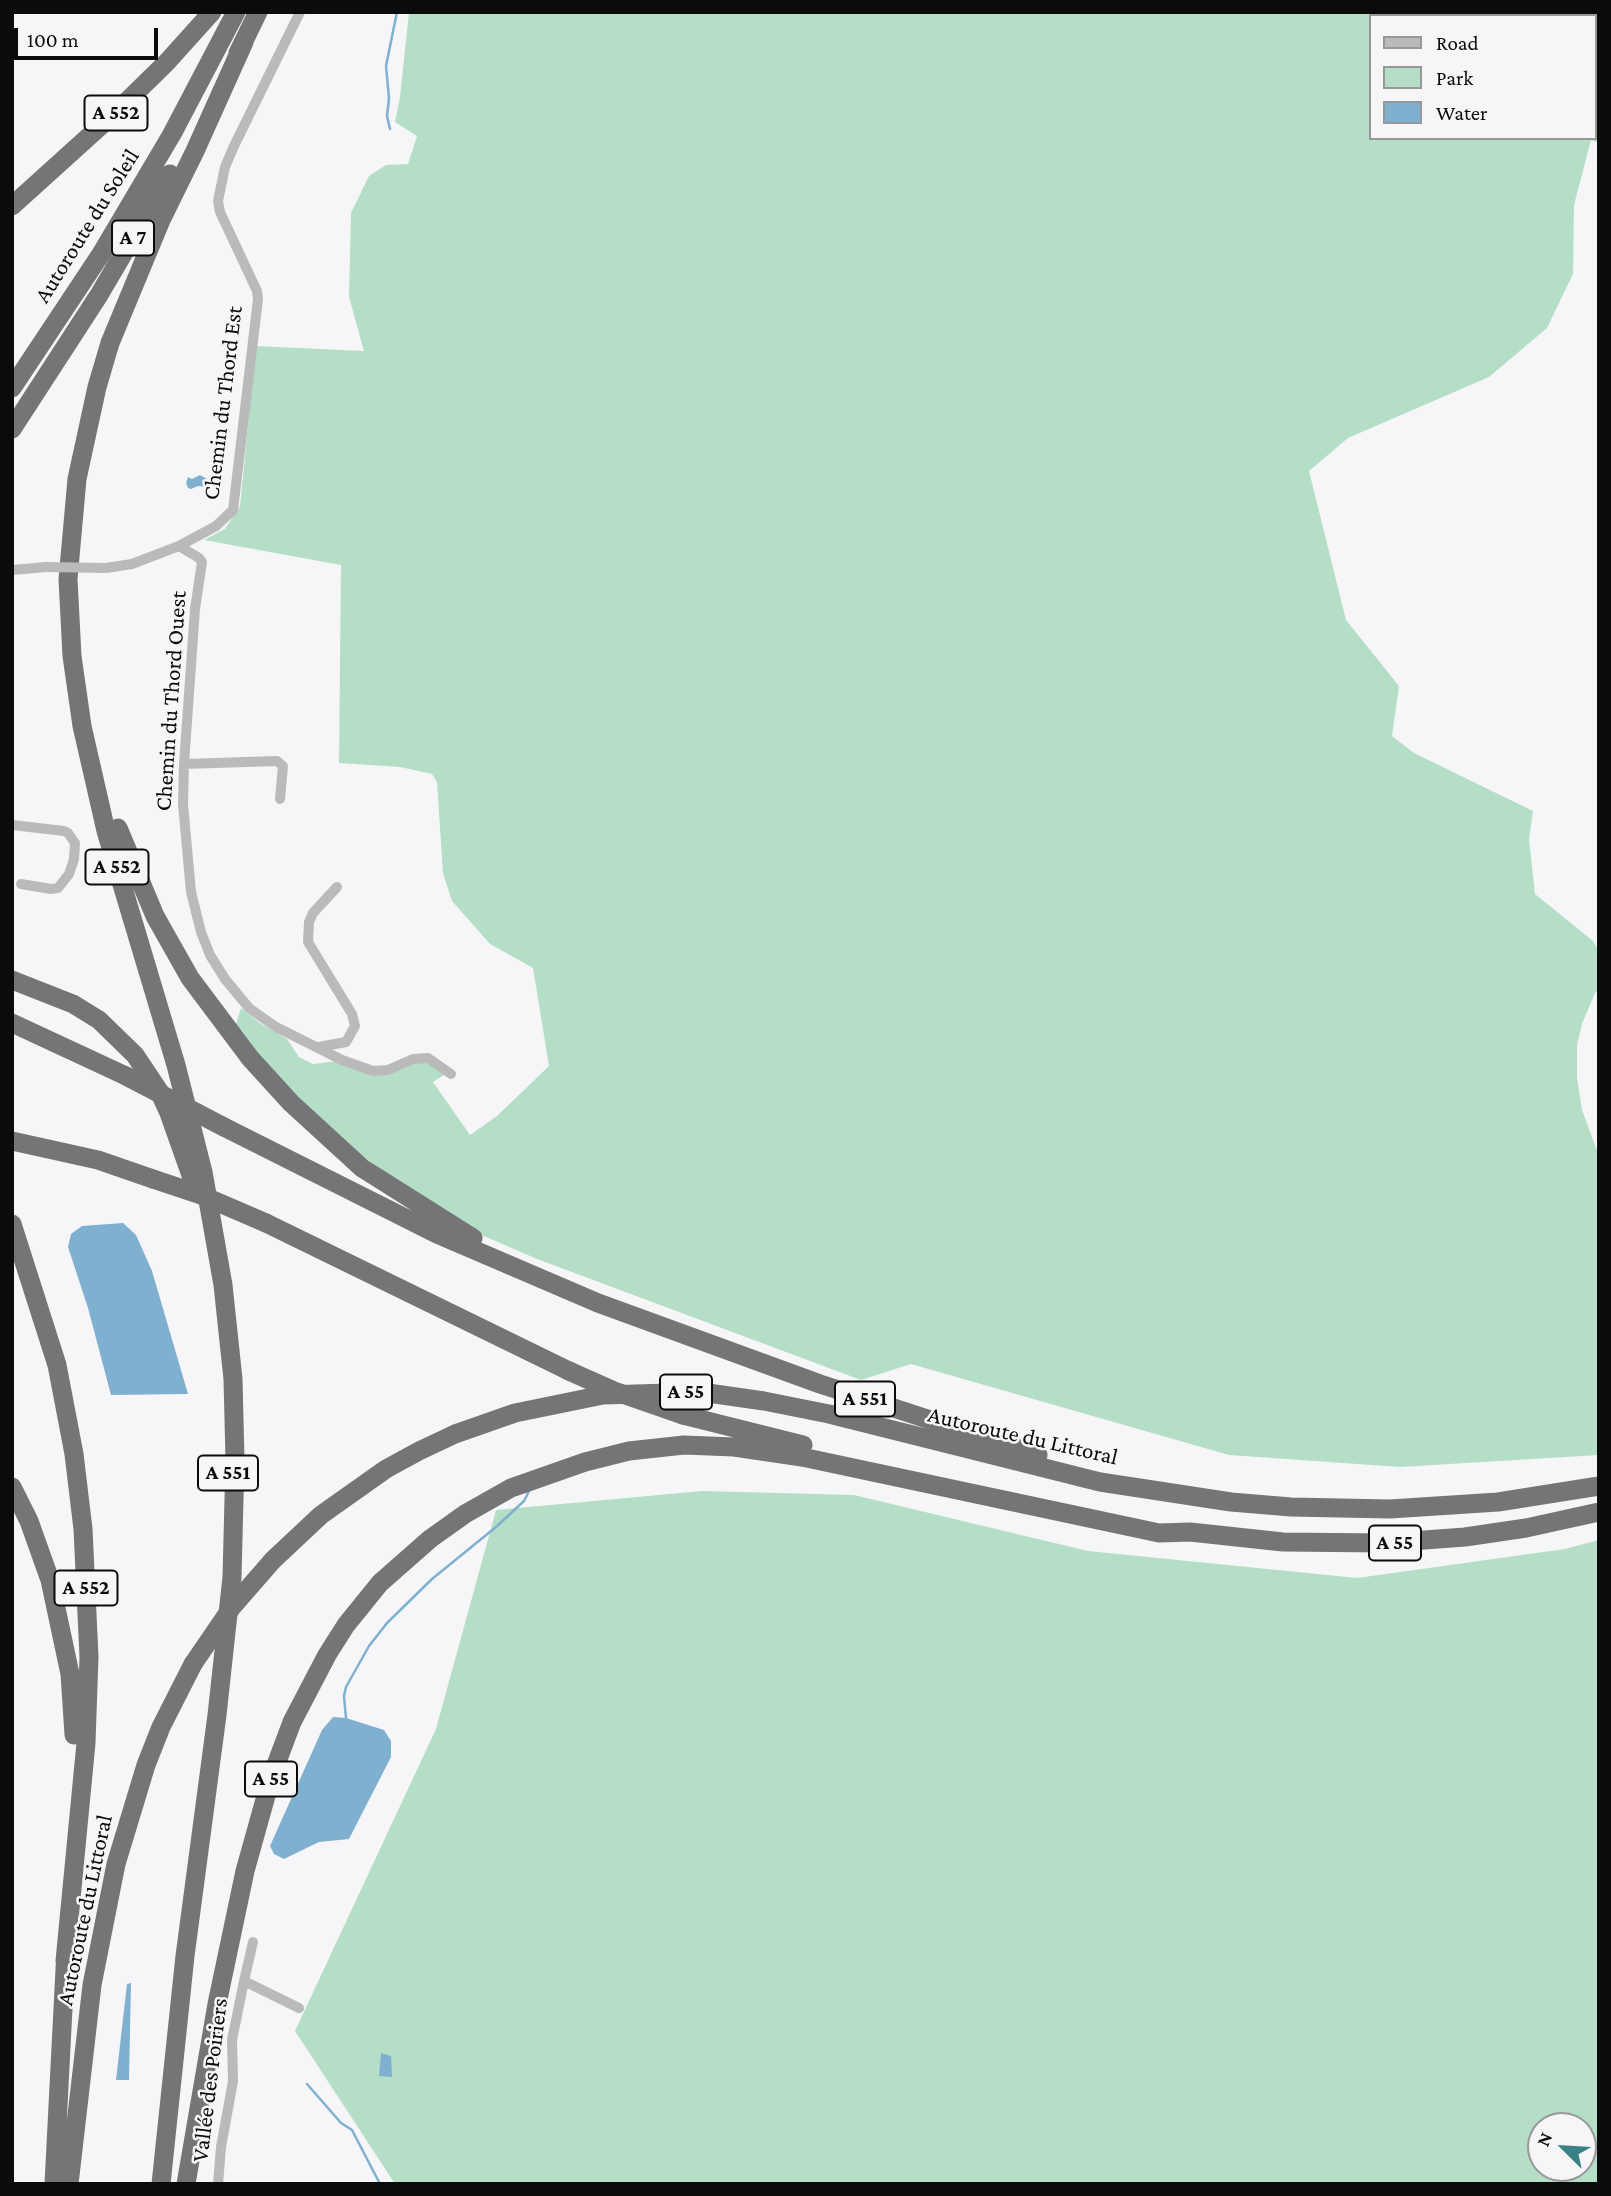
<!DOCTYPE html>
<html>
<head>
<meta charset="utf-8">
<style>
	body { margin:0 }
	#map { position:relative; width:1611px; height:2196px; overflow:hidden; background:#f6f6f8; font-family:"Crimson Pro",serif }
	canvas { display:block }
	.frame { position:absolute; inset:0; border:14px solid #0b0b0c; pointer-events:none }
	.legend { position:absolute; left:1369px; top:14px; width:228px; height:126px; box-sizing:border-box; background:#f6f6f8; border:2px solid #98989a; margin:0; padding:9px 12px; list-style:none; font-size:21px; color:#0b0b0c }
	.legend li { display:flex; align-items:center; gap:14px; height:35px }
	.legend b { width:35px; border:2px solid #98989a }
	.north { position:absolute; left:1527px; top:2112px; width:70px; height:70px; box-sizing:border-box; background:#f6f6f8; border:2px solid #98989a; border-radius:50%; rotate:294deg; font-size:19px; font-weight:700; line-height:28px; text-align:center; color:#0b0b0c }
	.north::after { content:''; display:block; margin:auto; width:24px; height:32px; background:#398185; clip-path:polygon(50% 0,100% 100%,50% 72%,0 100%) }
	.scale { position:absolute; left:14px; top:28px; width:144px; height:32px; box-sizing:border-box; border:4px solid #0b0b0c; border-top:0; padding-left:9px; font-size:21px; line-height:24px; white-space:nowrap; color:#0b0b0c; -webkit-text-stroke:5px #f6f6f8; paint-order:stroke }
</style>
</head>
<body>
<div id="map">
<canvas width="1611" height="2196"></canvas>
<div class="frame"></div>
<ul class="legend">
<li><b style="height:9px;background:#bababa"></b>Road</li>
<li><b style="height:19px;background:#b5dec7"></b>Park</li>
<li><b style="height:19px;background:#7fb0cf"></b>Water</li>
</ul>
<div class="north">N</div>
<div class="scale">100 m</div>
</div>
<script>
const g = document.querySelector('canvas').getContext('2d');
g.lineJoin = 'round';
function fillPath(path, color) { g.fillStyle = color; g.fill(path, 'evenodd'); }
const shape = rows => new Path2D(rows.map(r => 'M' + r).join(''));
function trace(path, color, width, dash) { g.strokeStyle = color; g.lineWidth = width; g.lineCap = dash ? 'butt' : 'round'; g.setLineDash(dash || []); g.stroke(path); }
function write(font, color, halo, rows, align = 'center') {
  g.font = font + ' "Crimson Pro",serif'; g.lineWidth = 5; g.setLineDash([]); g.textBaseline = 'middle'; g.strokeStyle = halo; g.fillStyle = color; for (const [text, x, y, turn = 0] of rows) {
    g.save(); g.translate(x, y); g.rotate((+turn || 0) * Math.PI / 180); g.textAlign = isNaN(turn) ? turn : align; if (halo) g.strokeText(text, 0, 0); g.fillText(text, 0, 0); g.restore();
  }
}
fillPath(shape([
	[409,12,1599,12,1599,143,1591,140,1574,205,1573,274,1547,328,1489,377,1348,438,1309,471,1346,620,1399,686,1392,736,1414,753,1533,811,1529,839,1535,894,1593,941,1599,951,1599,990,1595,993,1582,1024,1577,1045,1577,1078,1582,1110,1599,1156,1599,1455,1400,1467,1229,1455,911,1364,861,1380,537,1259,470,1230,408,1190,365,1158,289,1091,234,1030,241,1008,260,1023,287,1039,299,1057,313,1064,337,1061,364,1072,424,1061,435,1065,444,1075,433,1082,470,1135,497,1116,549,1066,533,968,490,944,452,901,443,873,437,782,432,774,400,767,339,763,341,565,204,540,225,529,240,506,256,346,364,351,349,297,351,213,369,176,386,165,408,164,417,136,395,122,400,97],
	[1371,16,1595,16,1595,138,1371,138],
	[702,1491,854,1495,1088,1551,1357,1578,1565,1549,1599,1540,1599,2184,395,2184,295,2031,436,1729,496,1510],
	[1541,2126,1583,2126,1583,2168,1541,2168]
]), '#b5dec7');
fillPath(shape([
	[200,475,207,479,207,487,198,486,191,489,188,488,186,483,188,477,192,479],
	[123,1223,136,1235,152,1271,188,1394,111,1395,88,1308,68,1247,71,1234,82,1226],
	[333,1717,346,1718,384,1730,391,1741,391,1757,349,1839,319,1842,284,1859,274,1854,270,1846,322,1730],
	[131,1983,129,2080,116,2080,127,1984],
	[381,2053,391,2056,392,2077,379,2076]
]), '#7fb0cf');
trace(shape([
	[390,129,387,116,389,98,386,66,397,12],
	[346,1718,344,1696,346,1687,369,1646,387,1623,432,1579,496,1527,524,1501,529,1491],
	[307,2084,341,2123,352,2130,380,2184]
]), '#7fb0cf', 2.5);
trace(shape([
	[179,546,199,558,202,562,195,609,184,764,183,804,191,892,201,932,210,955,225,979,249,1008,276,1027,342,1060,373,1071,388,1070,413,1059,428,1058,451,1074],
	[106,568,132,564,179,546,216,526,233,510,258,299,257,291,220,212,218,201,225,167,234,146,300,12],
	[12,570,46,567],
	[184,764,277,761,283,766,280,799],
	[12,825,64,831,68,833,75,843,74,859,69,874,58,888,51,889,21,884],
	[319,1047,346,1042,355,1026,352,1014,308,942,309,922,313,913,337,887],
	[253,1942,244,1981,299,2008],
	[218,2184,221,2147,233,2081,232,2040,244,1981]
]), '#bababa', 10);
trace(shape([
	[238,53,258,12],
	[12,206,116,112,167,62,212,12],
	[12,388,101,254,172,134,236,12],
	[12,429,99,295,170,174],
	[118,828,155,916,190,978,250,1058,291,1103,362,1168,473,1238],
	[12,980,73,1004,99,1020,135,1055,159,1091,169,1113,192,1178],
	[12,1023,126,1076],
	[224,1127,437,1234,598,1303,820,1384,1038,1455],
	[12,1141,98,1160,153,1179],
	[266,1223,569,1371],
	[12,1224,57,1365,74,1454,83,1529,89,1657,86,1743,65,1961],
	[683,1415,803,1445],
	[12,1487,29,1521,50,1580,70,1674,74,1735],
	[273,1560,321,1515,386,1469,419,1451,455,1434,515,1413,603,1395,701,1392,764,1401,829,1414,1100,1482,1231,1502,1291,1507,1390,1509,1498,1502,1599,1486],
	[54,2184,66,1950],
	[69,2184,92,1985,116,1864,146,1765,161,1727,193,1664],
	[161,2184,185,1956,217,1715,232,1577,235,1460,233,1379,223,1285,203,1172,176,1065,106,831,82,726,72,656,68,579,77,479,97,387,110,343,161,220,195,151,244,42],
	[186,2184,217,2004,245,1871,271,1778,292,1722,327,1655,346,1625,380,1583,430,1539,465,1514,511,1488,585,1462,629,1451,684,1445,734,1447,802,1457,1159,1533,1190,1532,1283,1542,1384,1543,1465,1537,1526,1528,1599,1512]
]), '#757476', 19);
trace(shape([
	[46,567,106,568]
]), '#bababa', 10);
trace(shape([
	[126,1076,224,1127],
	[153,1179,201,1195,266,1223],
	[569,1371,614,1391,683,1415],
	[193,1664,232,1607,273,1560]
]), '#757476', 19);
for (const [x, y, w] of [
	[116,113,63],
	[133,238,42],
	[117,867,63],
	[686,1392,52],
	[865,1399,60],
	[228,1473,60],
	[1395,1543,52],
	[86,1588,63],
	[271,1779,52]
]) { const box = new Path2D(); box.roundRect(x - w / 2, y - 17.5, w, 35, 5); g.fillStyle = '#f6f6f8'; g.fill(box); trace(box, '#0b0b0c', 2); }
write('bold 21px', '#0b0b0c', null, [
	["A 552",116,113],
	["A 7",133,238],
	["A 552",117,867],
	["A 55",686,1392],
	["A 551",865,1399],
	["A 551",228,1473],
	["A 55",1395,1543],
	["A 552",86,1588],
	["A 55",271,1779]
]);
write('23px', '#0b0b0c', '#f6f6f8', [
	["Autoroute du Soleil",87,226,-58],
	["Chemin du Thord Est",223,403,-83],
	["Chemin du Thord Ouest",171,701,-86],
	["Autoroute du Littoral",1023,1436,13],
	["Autoroute du Littoral",85,1910,-78],
	["Vallée des Poiriers",210,2080,-83]
]);
</script>
</body>
</html>
